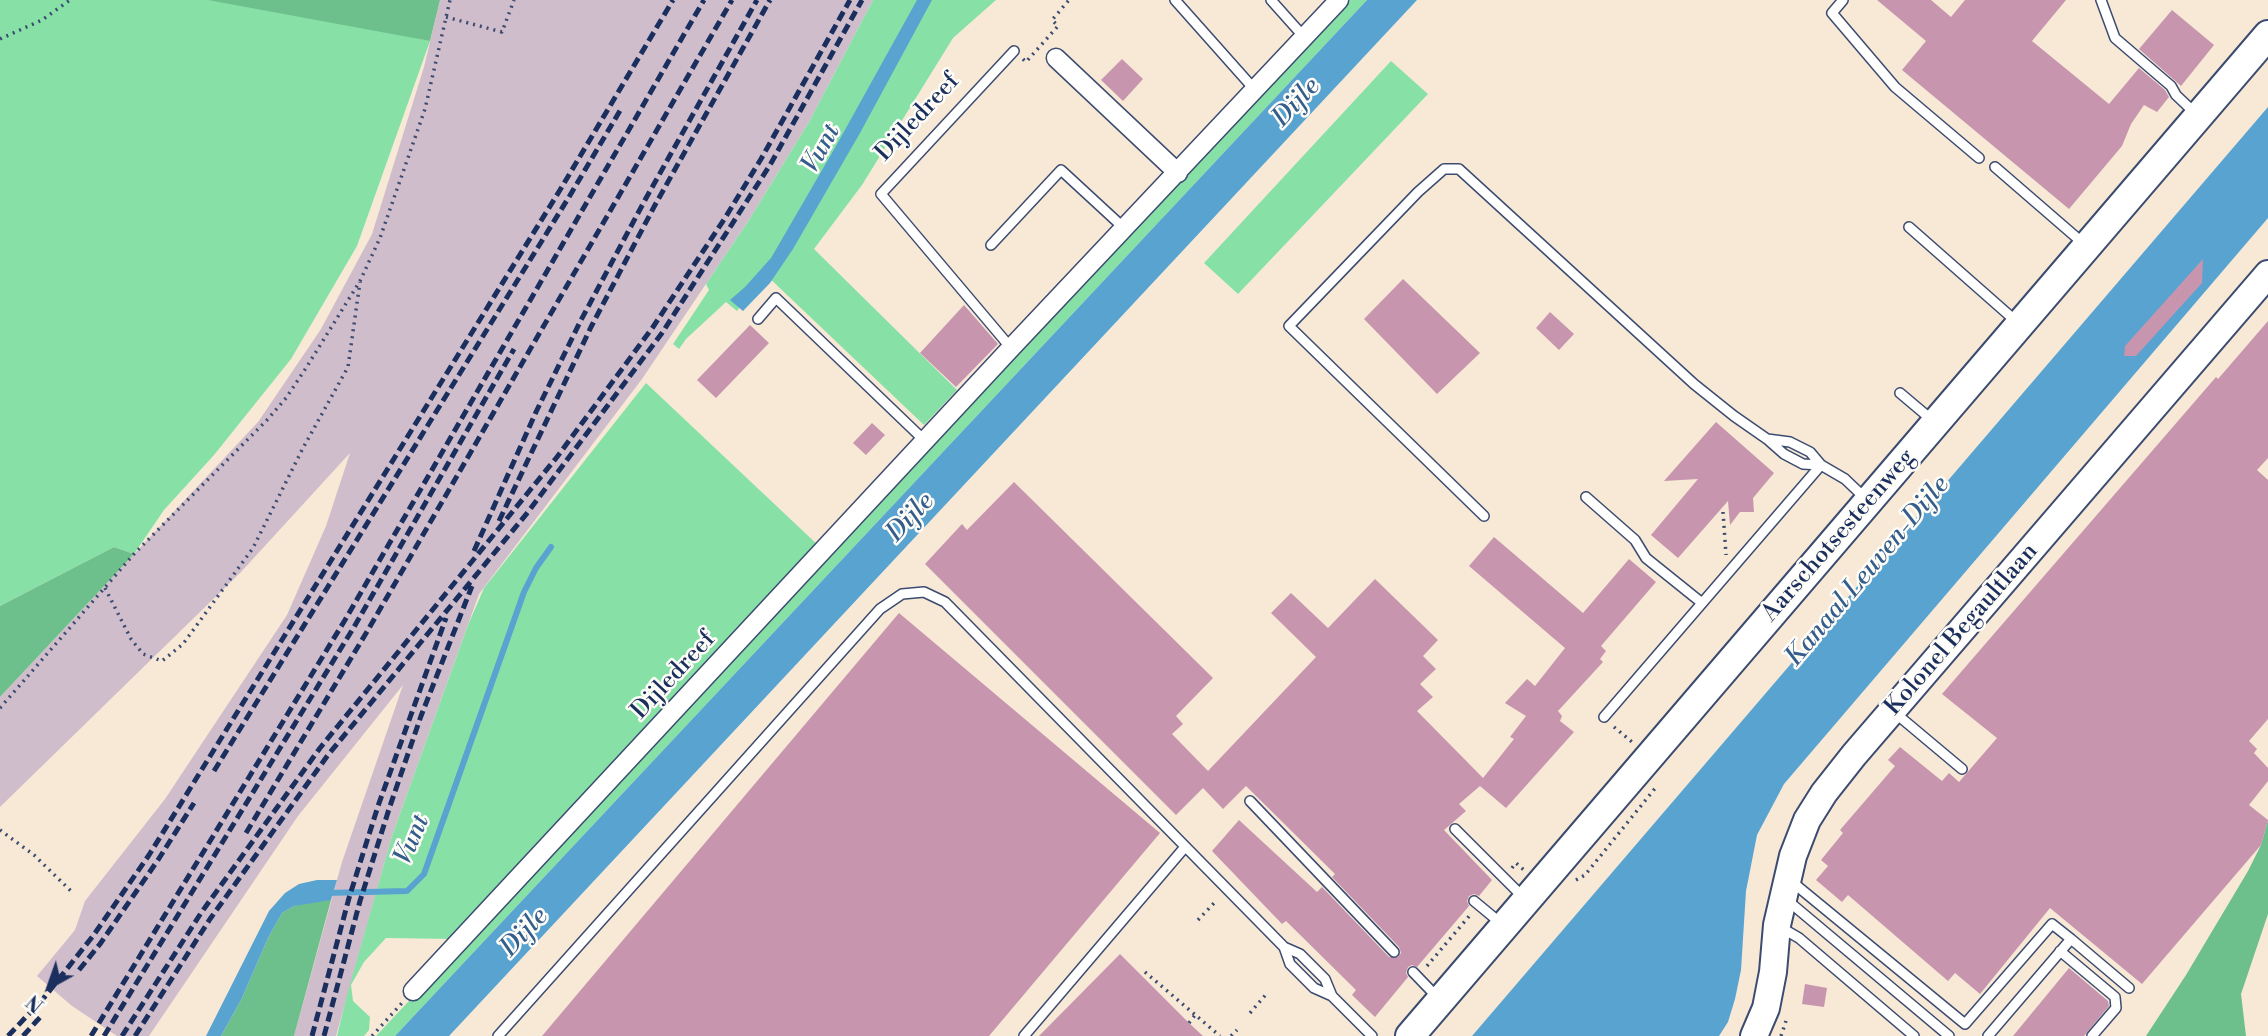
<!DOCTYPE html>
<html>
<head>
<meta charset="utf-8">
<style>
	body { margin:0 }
	#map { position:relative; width:2268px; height:1036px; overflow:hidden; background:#f7e9d6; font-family:"Libre Bodoni",serif }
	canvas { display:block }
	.north { position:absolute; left:14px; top:952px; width:70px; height:70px; -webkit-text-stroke:5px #fdfcf7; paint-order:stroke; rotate:220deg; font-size:19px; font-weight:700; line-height:28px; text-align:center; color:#1b2f5e }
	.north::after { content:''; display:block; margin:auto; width:24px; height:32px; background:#1b2f5e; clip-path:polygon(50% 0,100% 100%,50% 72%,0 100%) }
</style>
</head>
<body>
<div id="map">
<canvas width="2268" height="1036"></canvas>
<div class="north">N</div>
</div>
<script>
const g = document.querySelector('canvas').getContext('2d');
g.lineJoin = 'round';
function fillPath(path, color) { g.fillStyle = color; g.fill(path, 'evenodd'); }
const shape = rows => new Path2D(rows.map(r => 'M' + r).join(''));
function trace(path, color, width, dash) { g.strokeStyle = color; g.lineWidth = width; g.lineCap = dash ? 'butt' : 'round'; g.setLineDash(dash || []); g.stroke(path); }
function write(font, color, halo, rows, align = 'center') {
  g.font = font + ' "Libre Bodoni",serif'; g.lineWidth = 5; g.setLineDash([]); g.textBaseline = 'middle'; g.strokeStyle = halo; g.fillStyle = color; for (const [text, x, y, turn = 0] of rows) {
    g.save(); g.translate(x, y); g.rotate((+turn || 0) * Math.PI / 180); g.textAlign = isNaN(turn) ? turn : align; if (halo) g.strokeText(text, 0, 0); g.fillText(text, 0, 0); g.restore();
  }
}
fillPath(shape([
	[440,0,873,0,809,122,749,220,642,379,479,594,392,836,336,1036,294,1036,342,862,403,685,298,816,149,1036,117,1036,72,1006,37,976,75,930,85,901,165,799,287,615,326,526,350,453,241,572,0,807,0,697,258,422,321,329,372,234,424,67]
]), '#d0bdcc');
fillPath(shape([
	[0,0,236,0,430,41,357,246,291,359,214,455,164,510,134,554,114,547,0,606],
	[873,0,996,0,953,38,862,185,814,249,957,390,924,425,765,274,737,311,726,302,686,339,679,349,673,344,709,290,706,284,749,220,809,122],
	[1350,0,1367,0,395,1036,376,1036],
	[1391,61,1428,94,1238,294,1204,263],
	[646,383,820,547,457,930,452,939,386,938,364,962,351,985,353,1001,370,1017,369,1030,364,1036,337,1036,347,995,392,836,468,625,484,588]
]), '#87e1a7');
fillPath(shape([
	[208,0,440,0,430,41],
	[114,547,134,554,0,697,0,606],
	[2268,820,2268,914,2241,994,2246,1036,2146,1036,2186,975,2248,871,2261,845],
	[318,900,331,900,294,1036,221,1036,242,998,268,938,282,913,294,906]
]), '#6dbf8c');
fillPath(shape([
	[917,0,932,0,860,133,793,249,770,283,743,311,730,300,745,287,771,258,836,146],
	[1367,0,1417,0,449,1036,395,1036],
	[2268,107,2268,218,1784,784,1757,835,1746,891,1741,970,1735,999,1728,1022,1719,1036,1472,1036],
	[317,880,337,880,331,900,294,906,282,913,268,938,242,998,221,1036,206,1036,269,911,285,893,299,884]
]), '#59a3d1');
trace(shape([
	[326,893,407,891,424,874,524,592,536,568,551,547]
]), '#59a3d1', 6);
fillPath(shape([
	[1877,0,1931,0,1951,17,1965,0,2066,0,2032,41,2109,104,2139,68,2165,90,2169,97,2157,112,2144,105,2131,124,2122,146,2069,209,1902,70,1926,41],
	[2172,10,2214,45,2181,86,2139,49],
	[1122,59,1143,79,1123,101,1101,80],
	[2203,259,2202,283,2136,356,2124,356,2125,346],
	[1403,279,1480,353,1437,394,1364,319],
	[964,305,998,344,956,387,920,353],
	[1550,312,1574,334,1559,350,1536,328],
	[2268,321,2268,458,2257,470,2268,480,2268,719,2249,741,2257,749,2254,753,2268,768,2268,781,2249,805,2268,820,2261,845,2142,984,2050,908,1980,994,1955,973,1948,981,1848,895,1842,902,1816,880,1828,866,1821,860,1843,833,1840,830,1895,766,1888,760,1900,747,1942,781,1949,773,1959,782,1997,738,1942,694,2216,377,2218,379],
	[750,325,769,343,716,398,697,380],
	[1716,422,1774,473,1753,498,1754,512,1740,512,1730,525,1728,501,1678,558,1651,535,1698,479,1664,481],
	[872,423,885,435,866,455,853,443],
	[1014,482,1213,678,1176,716,1183,724,1172,734,1208,771,1316,657,1271,613,1291,593,1328,628,1375,579,1438,640,1423,656,1436,669,1420,684,1433,697,1417,711,1483,778,1514,739,1510,737,1526,716,1505,703,1527,679,1535,686,1565,648,1469,566,1494,537,1583,613,1629,559,1656,582,1601,646,1606,651,1600,659,1603,662,1558,711,1562,716,1560,721,1574,732,1506,808,1480,786,1459,804,1466,811,1444,830,1492,880,1479,896,1474,894,1469,896,1467,901,1469,906,1417,967,1412,965,1408,967,1406,973,1408,977,1375,1017,1352,995,1356,990,1286,921,1282,924,1212,851,1239,820,1317,892,1322,887,1389,957,1398,957,1401,953,1399,947,1332,877,1335,874,1246,786,1223,809,1203,788,1176,815,925,564,962,524,967,530],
	[899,613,1160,833,989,1036,542,1036],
	[1120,954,1189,1023,1203,1036,1039,1036],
	[2069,968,2108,1001,2109,1006,2084,1036,2013,1036],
	[1805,984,1827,988,1824,1007,1802,1004]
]), '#c795ae');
const lane = shape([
	[1175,0,1255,90],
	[1271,0,1304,37],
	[1843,0,1832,13,1895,87,1979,158],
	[2101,0,2115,38,2171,86,2176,95,2196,114],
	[1995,167,2084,244],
	[1909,227,2018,323],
	[991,245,1061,170,1125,229],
	[758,319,776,298,925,441],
	[1011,348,881,194,1014,51],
	[1900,393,1932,420],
	[1767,439,1790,442,1810,452,1821,465,1803,464,1784,454,1767,439],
	[1586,497,1635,540,1646,558,1702,603],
	[1484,516,1289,326,1418,192,1444,169,1459,169,1694,384,1734,416,1767,439],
	[1894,712,1962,769],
	[1604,717,1821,465,1845,479,1867,500],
	[1250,801,1394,952],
	[1455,829,1523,897],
	[1791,881,1965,1024,2052,924,2071,939],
	[1787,900,1949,1036],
	[1474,901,1503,925],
	[1780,927,1799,938,1914,1036],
	[1284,947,1300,954,1325,979,1332,996,1314,988,1290,964,1284,947],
	[2060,951,2115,997,2116,1008,2092,1036],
	[1413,972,1439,999],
	[1332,996,1372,1036],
	[498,1036,880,609,902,594,924,592,945,602,1284,947],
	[1024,1036,1185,847],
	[1988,1036,2071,939,2129,988]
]);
const street = shape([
	[1056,58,1178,173],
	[413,991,1011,348,1339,0]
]);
const secondary = shape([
	[1754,1036,1766,1008,1773,972,1777,925,1793,856,1807,820,1824,793,1854,755,2268,274]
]);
const primary = shape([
	[1410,1036,2268,35]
]);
trace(lane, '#3c4b70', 12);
trace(street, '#3c4b70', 21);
trace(secondary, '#3c4b70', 30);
trace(primary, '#3c4b70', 32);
trace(shape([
	[446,17,502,32,514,0],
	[0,39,42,20,70,0],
	[1023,59,1026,62,1058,26,1052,20,1069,0],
	[1723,512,1726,555],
	[105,588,131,639,143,654,162,661,183,644,253,548,303,448,348,367,360,282],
	[0,708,134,554,268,419,286,398,306,368,360,281,380,238,425,109,450,0],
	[1614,727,1632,742],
	[0,830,34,855,73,893],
	[1512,868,1516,863,1524,870],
	[1576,880,1585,875,1657,786],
	[1198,920,1216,901],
	[1427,966,1471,914],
	[1145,972,1220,1036],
	[1250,1013,1268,992],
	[1189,1023,1195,1015],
	[372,1036,402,1003],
	[1231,1036,1237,1030],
	[1781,1036,1786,1021]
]), '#3c4b70', 3.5, [2, 5]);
trace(lane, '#fff', 9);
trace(street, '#fff', 18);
trace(secondary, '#fff', 26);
trace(primary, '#fff', 28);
trace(shape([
	[499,521,591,327,655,205,770,0],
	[474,551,536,412,580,322,645,200,757,0],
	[214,771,569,197,621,109],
	[246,833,368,630,732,0],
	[79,970,100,944,158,860,194,803],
	[8,1036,43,999,93,936,149,855,560,190,673,0],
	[23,1036,43,1014],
	[91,1036,345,620,704,0],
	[104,1036,354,627,514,349],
	[122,1036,201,913,320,748,557,457,653,327,725,218,761,159,850,0],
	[135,1036,210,919,328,755,528,512,662,333,770,165,862,0],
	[312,1036,349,898,378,806,446,618],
	[324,1036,360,901,389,809,421,716,472,586]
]), '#1b2f5e', 5, [10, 5]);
write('24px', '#1b2f5e', '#fdfcf7', [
	["Dijledreef",918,118,-47],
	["Aarschotsesteenweg",1839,536,-49],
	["Kolonel Begaultlaan",1962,630,-49],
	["Dijledreef",674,676,-47]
]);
write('italic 26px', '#345d8c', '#fdfcf7', [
	["Dijle",1297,103,-47],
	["Vunt",822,149,-61],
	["Dijle",911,518,-47],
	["Kanaal Leuven-Dijle",1868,572,-50],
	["Vunt",413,840,-67],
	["Dijle",525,933,-47]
]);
</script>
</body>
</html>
